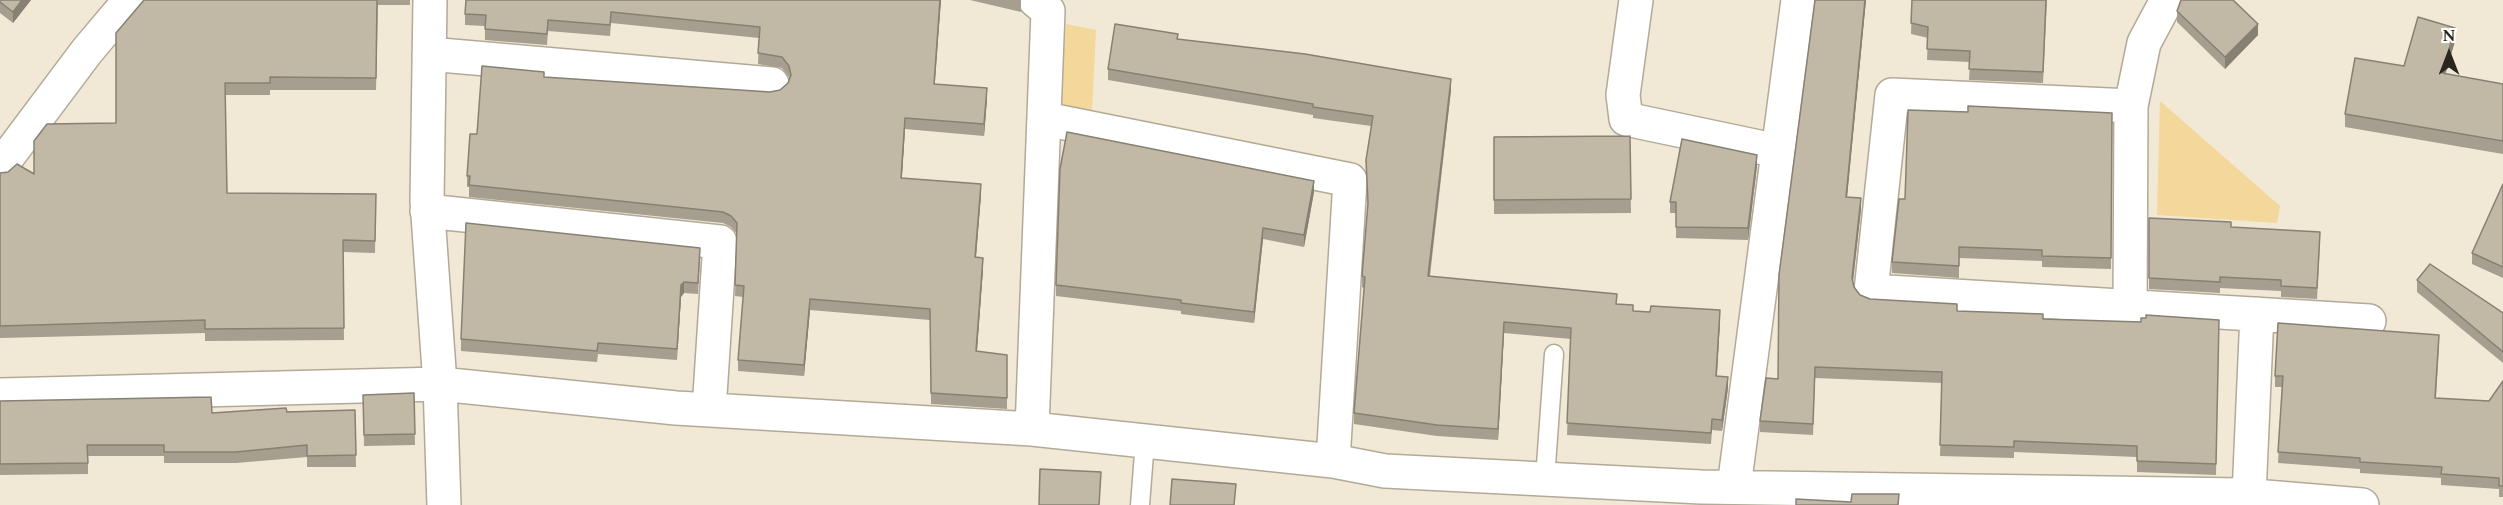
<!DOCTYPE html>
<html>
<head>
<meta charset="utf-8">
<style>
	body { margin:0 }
	#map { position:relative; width:2503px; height:505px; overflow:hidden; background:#f1e8d5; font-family:Spectral,serif }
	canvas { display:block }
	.north { position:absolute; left:2419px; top:24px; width:60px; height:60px; -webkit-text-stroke:4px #fff; paint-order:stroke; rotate:0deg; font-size:16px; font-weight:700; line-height:24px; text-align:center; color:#29261f }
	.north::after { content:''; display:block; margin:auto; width:21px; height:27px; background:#29261f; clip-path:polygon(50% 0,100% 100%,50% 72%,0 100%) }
</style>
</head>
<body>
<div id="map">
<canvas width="2503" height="505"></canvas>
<div class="north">N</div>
</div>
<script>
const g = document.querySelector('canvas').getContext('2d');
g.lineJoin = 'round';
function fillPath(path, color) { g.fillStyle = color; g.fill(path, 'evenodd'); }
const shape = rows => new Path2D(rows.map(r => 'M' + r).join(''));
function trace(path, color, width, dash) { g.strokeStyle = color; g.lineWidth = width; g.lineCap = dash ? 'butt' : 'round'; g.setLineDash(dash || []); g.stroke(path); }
fillPath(shape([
	[1066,24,1096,30,1092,110,1059,108],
	[2160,101,2280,206,2277,223,2157,215]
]), '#f4d79b');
const service = shape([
	[1545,479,1554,354],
	[1140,505,1145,441]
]);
const minor = shape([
	[430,0,427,201,440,384,444,505],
	[1636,0,1623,95,1626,119,1778,151],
	[429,54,772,84],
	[2131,106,1892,95,1871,291,2369,321],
	[1045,119,1350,180,1333,461],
	[0,167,87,51,130,0],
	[427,211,720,242,709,410],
	[2130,307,2131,106,2144,43,2167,0],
	[0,395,440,384,676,408,1032,429,1333,461,1385,471,1701,487,2242,495,2362,505],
	[1032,429,1048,11,1035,0],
	[1734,487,1798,0],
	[2249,495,2257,314]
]);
trace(service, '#b2aa98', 21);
trace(minor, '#b2aa98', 36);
trace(service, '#fff', 18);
trace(minor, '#fff', 33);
fillPath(shape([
	[0,0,31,0,13,23,0,13],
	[144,0,410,0,410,5,378,5,376,90,270,90,270,95,225,95,227,193,376,194,375,253,343,252,344,340,205,341,205,333,0,338,0,173,34,174,116,123],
	[941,0,934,84,987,99,984,136,905,129,902,178,981,195,976,257,983,269,977,352,1007,355,1007,409,931,404,930,320,810,310,804,376,738,371,738,360,743,297,735,296,737,234,731,227,723,223,469,197,469,187,467,187,467,176,477,134,544,77,770,92,780,90,788,83,789,78,789,77,782,68,758,64,759,38,611,23,610,36,548,31,547,45,485,40,485,26,465,25,465,14],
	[970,0,1021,0,1021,12],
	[1815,0,1866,0,1847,197,1861,209,1853,282,1854,287,1860,295,1870,299,1957,311,2043,319,2141,322,2219,320,2216,475,2137,472,2137,457,2014,452,2014,458,1940,456,1942,383,1815,378,1813,435,1760,432,1760,421,1778,379],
	[1912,0,2047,0,2043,83,1969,80,1970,62,1927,60,1928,38,1911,34],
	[2177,11,2258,35,2225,69,2177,22],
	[1178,39,1451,90,1430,276,1617,305,1633,311,1720,321,1717,376,1728,388,1722,431,1712,430,1711,444,1567,435,1571,339,1504,333,1498,440,1437,436,1354,424,1354,413,1364,288,1362,287,1362,276,1368,207,1366,160,1371,126,1313,118,1313,115,1108,80,1108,69],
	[2455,41,2445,74,2503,84,2503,154,2345,127,2345,114,2404,66],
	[1968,112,2112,113,2111,269,2042,267,2042,261,1959,258,1959,278,1892,273,1892,262,1905,199],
	[1630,136,1631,213,1494,214,1494,137],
	[1757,166,1748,240,1676,238,1676,213,1670,213,1670,202],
	[2503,184,2503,278,2472,264,2472,253],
	[1314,192,1304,247,1263,239,1254,323,1181,314,1181,311,1056,296,1056,285],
	[2149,218,2231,227,2320,243,2317,299,2281,297,2281,291,2220,288,2220,293,2149,289],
	[700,259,698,294,684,293,681,297,677,360,598,354,597,362,461,351,461,339],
	[2417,280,2503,313,2503,363,2417,292],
	[2439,346,2436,398,2489,401,2503,381,2503,497,2499,497,2499,489,2441,485,2441,478,2360,473,2360,469,2278,463,2282,387,2275,387,2275,376],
	[414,393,415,445,364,446,363,395],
	[0,401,212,413,355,410,356,467,307,467,307,457,236,463,164,463,164,456,88,456,88,474,0,475]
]), '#a69e8f');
fillPath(shape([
	[22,0,31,0,13,23,13,12],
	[940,0,941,0,934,95,934,84],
	[1865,0,1866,0,1846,208,1846,197],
	[2258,24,2258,35,2225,69,2225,57],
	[2455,28,2455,41,2442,86,2442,73],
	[1451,79,1451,90,1428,287,1428,276],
	[987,88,987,99,984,136,984,124],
	[905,118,905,129,901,189,901,178],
	[1757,155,1757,166,1748,240,1748,228],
	[1314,181,1314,192,1304,247,1304,235],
	[981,184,981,195,975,269,975,257],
	[1861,198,1861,209,1852,289,1852,278],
	[1263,228,1263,239,1254,323,1254,312],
	[983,258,983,269,976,363,976,351],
	[684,282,684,293,681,297,677,360,681,285],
	[810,299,810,310,804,376,804,365],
	[1720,310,1720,321,1716,387,1716,376],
	[1504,322,1504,333,1498,440,1498,429],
	[1728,377,1728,388,1722,431,1722,420]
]), '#878174');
const building = shape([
	[0,0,22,0,13,12,0,2,0,0],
	[144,0,377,0,376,78,270,77,270,83,225,83,227,193,376,194,375,241,343,240,344,328,205,329,205,320,0,326,0,173,8,172,17,164,34,174,34,141,47,124,116,123,116,33,144,0],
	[466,0,940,0,934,84,987,88,984,124,905,118,901,178,981,184,975,257,983,258,976,351,1007,355,1007,398,931,393,930,309,810,299,804,365,738,360,744,286,735,285,737,223,731,216,723,212,469,185,470,176,467,176,470,134,477,134,482,66,544,72,544,77,770,92,780,90,788,83,791,75,789,66,782,57,758,53,760,27,611,12,610,25,548,20,547,34,485,29,486,15,465,14,466,0],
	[1815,0,1865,0,1846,197,1861,198,1852,278,1854,287,1860,295,1870,299,1957,304,1957,311,2043,314,2043,319,2141,322,2141,318,2146,318,2146,315,2219,320,2216,464,2137,461,2137,446,2014,441,2014,447,1940,445,1942,372,1815,367,1813,424,1760,421,1766,378,1778,379,1779,275,1815,0],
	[1912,0,2046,0,2043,72,1969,69,1970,51,1927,49,1928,27,1911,23,1912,0],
	[2181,0,2233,0,2258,24,2225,57,2177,11,2181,0],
	[2418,17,2455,28,2442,73,2503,84,2503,141,2345,114,2355,58,2404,66,2418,17],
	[1115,24,1178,34,1177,39,1305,54,1451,79,1428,276,1617,294,1616,304,1633,305,1633,311,1650,312,1651,306,1720,310,1716,376,1728,377,1722,420,1712,419,1711,433,1567,423,1571,328,1504,322,1498,429,1437,425,1354,413,1365,277,1362,276,1368,203,1366,160,1373,116,1313,107,1313,104,1108,69,1115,24],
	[1968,106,2112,113,2111,258,2042,256,2042,250,1959,247,1959,266,1892,262,1899,199,1905,199,1908,110,1968,112,1968,106],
	[1067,132,1314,181,1304,235,1263,228,1254,312,1181,303,1181,300,1056,285,1060,169,1067,132],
	[1630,136,1631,199,1494,200,1494,137,1630,136],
	[1682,139,1757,155,1748,228,1676,227,1676,202,1670,202,1682,139],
	[2503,184,2503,267,2472,253,2503,184],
	[2149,218,2231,222,2231,227,2320,232,2317,288,2281,286,2281,280,2220,277,2220,282,2149,278,2149,218],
	[466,223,700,248,698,283,684,282,681,285,677,349,598,343,597,351,461,339,466,223],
	[2430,264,2503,313,2503,352,2417,280,2430,264],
	[2278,323,2439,335,2435,398,2489,401,2503,381,2503,486,2499,486,2499,478,2441,474,2442,467,2360,462,2360,458,2278,452,2283,376,2275,376,2278,323],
	[414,393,415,434,364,435,363,395,414,393],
	[211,397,212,413,286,408,287,412,355,410,356,455,307,456,307,445,236,452,164,452,164,445,87,445,88,463,0,464,0,401,211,397],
	[1040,469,1101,472,1099,505,1039,505,1040,469],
	[1172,479,1236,484,1234,505,1170,505,1172,479],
	[1852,494,1899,494,1898,505,1796,505,1796,499,1851,502,1852,494]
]);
fillPath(building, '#c1b8a6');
trace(building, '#878174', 1.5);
</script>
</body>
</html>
